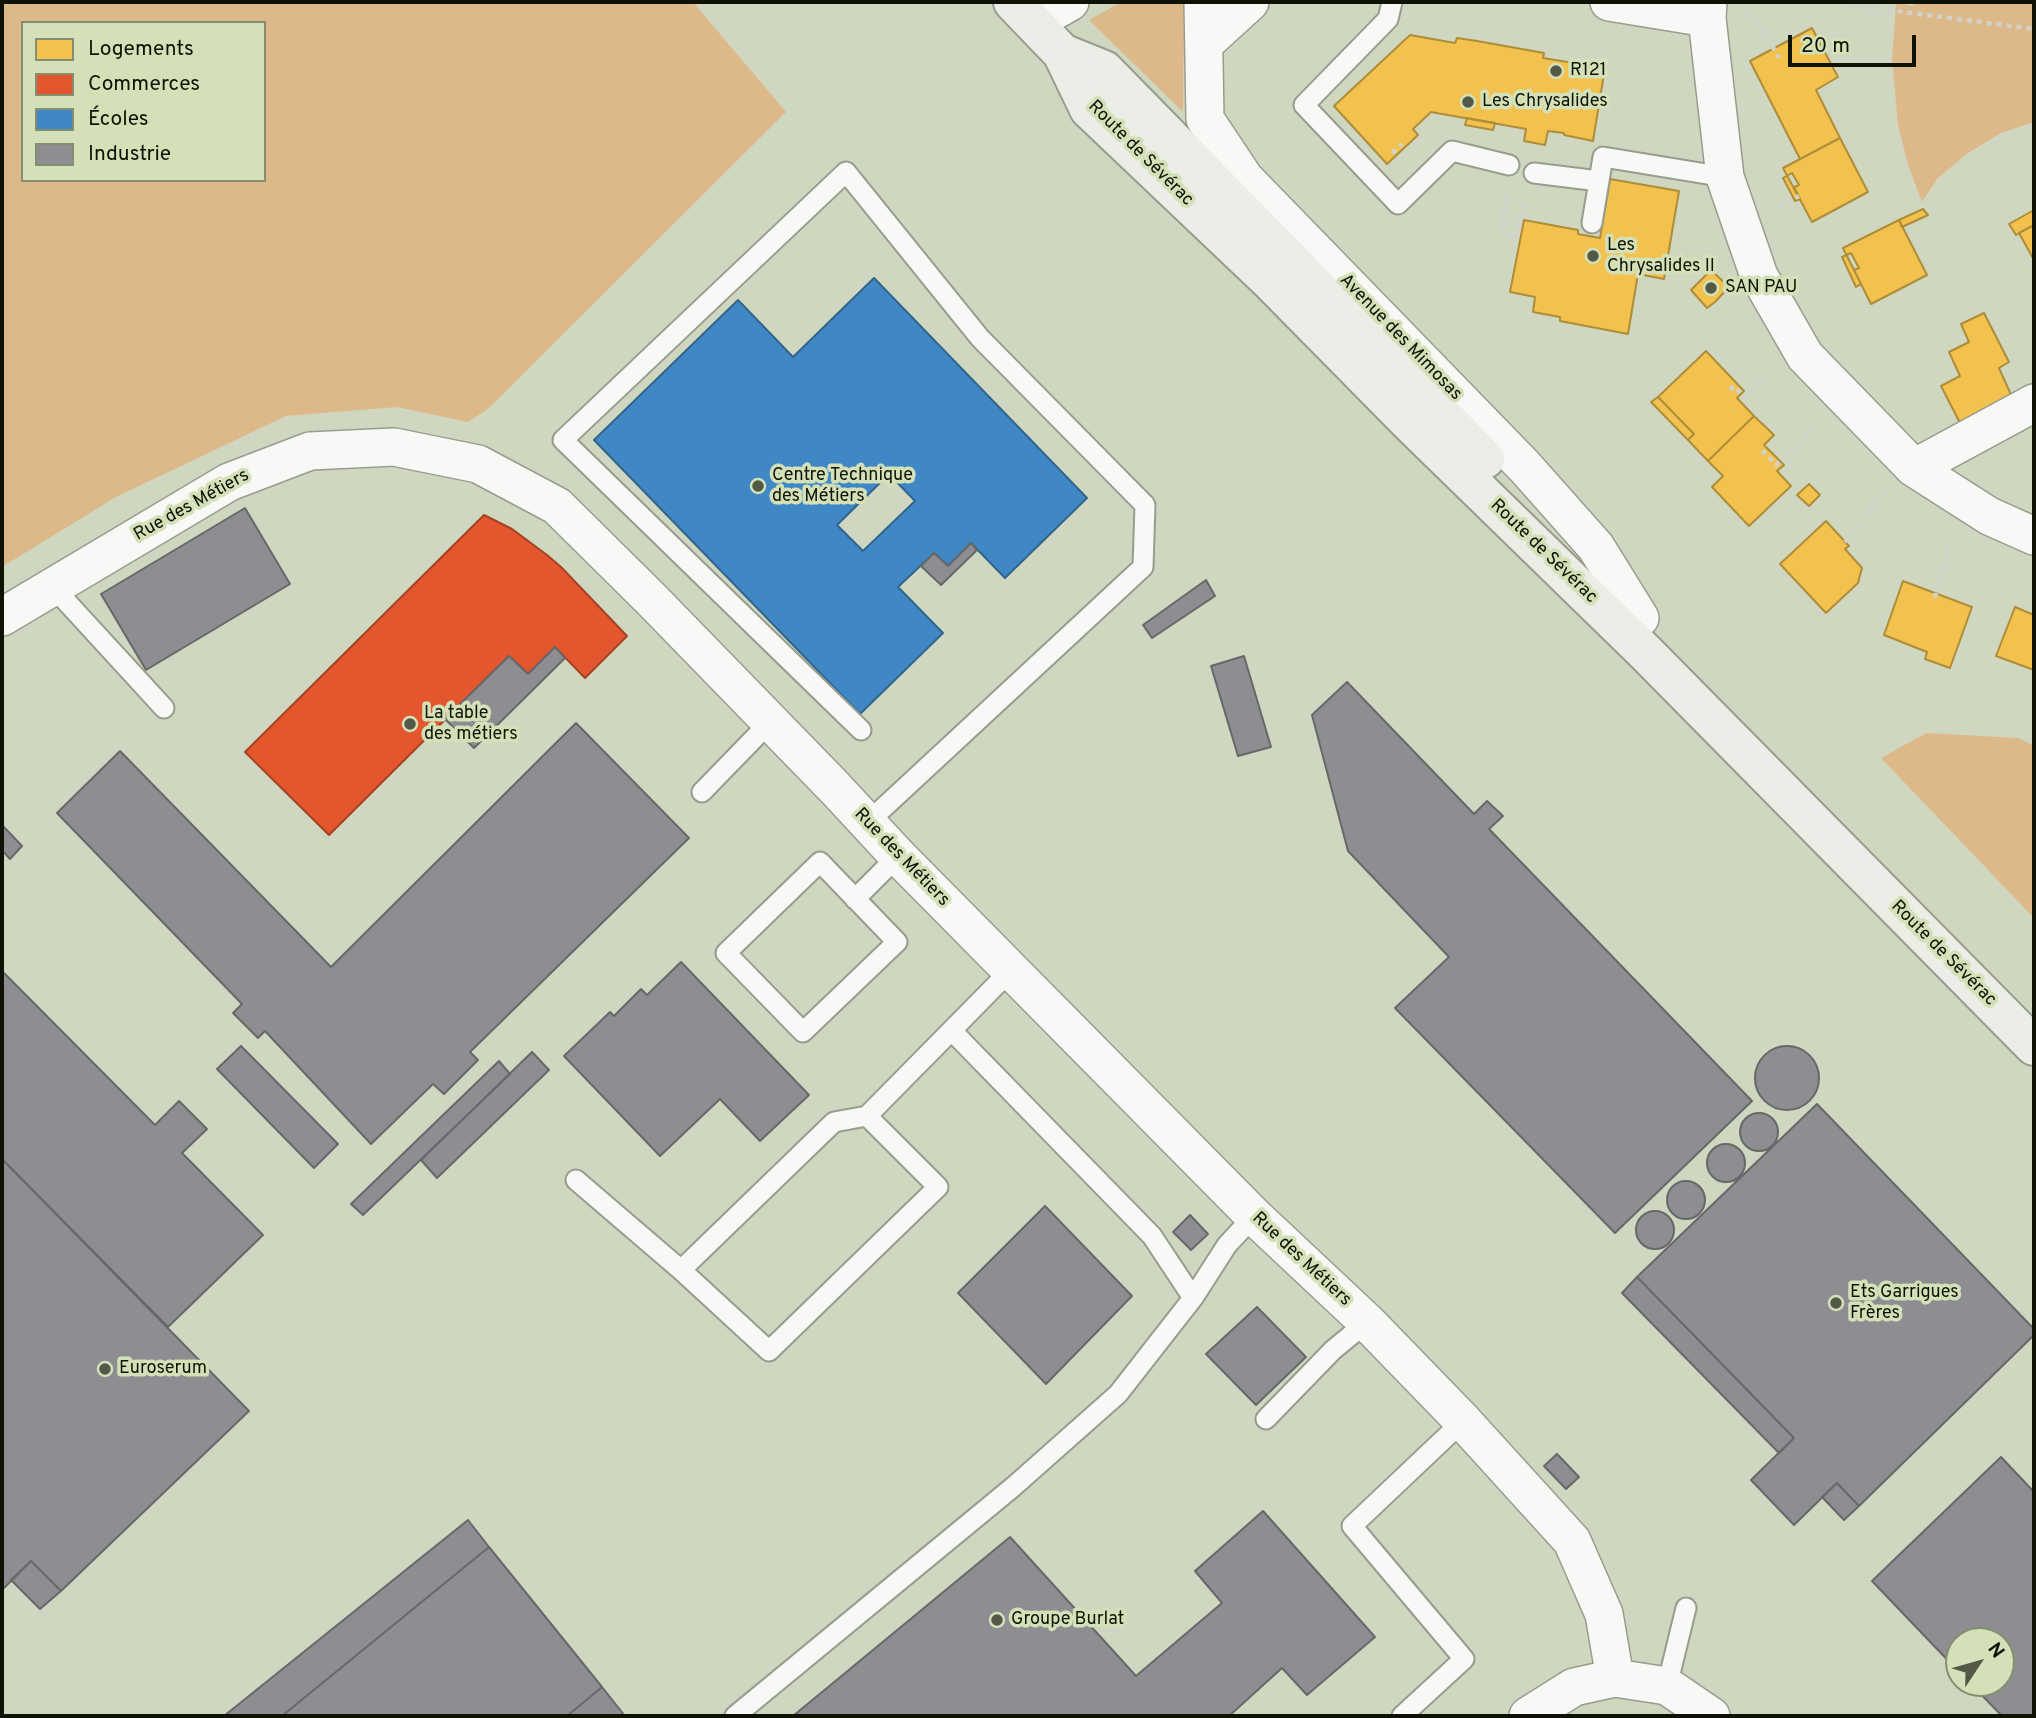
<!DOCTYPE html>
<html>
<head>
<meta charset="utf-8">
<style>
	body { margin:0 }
	#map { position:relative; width:2036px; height:1718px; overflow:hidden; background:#d0d7c1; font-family:Overpass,sans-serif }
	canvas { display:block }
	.frame { position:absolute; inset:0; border:4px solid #0f1305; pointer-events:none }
	.legend { position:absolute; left:21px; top:21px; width:245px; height:161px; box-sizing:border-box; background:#d3e0b8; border:2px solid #858e70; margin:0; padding:9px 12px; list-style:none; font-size:21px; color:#0f1305 }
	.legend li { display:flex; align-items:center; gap:14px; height:35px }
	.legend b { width:35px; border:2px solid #858e70 }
	.north { position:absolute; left:1945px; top:1627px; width:70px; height:70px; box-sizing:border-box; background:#d3e0b8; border:2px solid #858e70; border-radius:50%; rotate:54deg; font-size:19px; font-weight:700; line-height:28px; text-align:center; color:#0f1305 }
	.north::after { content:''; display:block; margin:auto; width:24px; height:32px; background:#535847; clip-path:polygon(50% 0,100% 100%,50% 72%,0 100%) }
	.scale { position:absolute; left:1788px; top:35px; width:128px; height:32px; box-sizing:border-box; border:4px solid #0f1305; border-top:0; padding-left:9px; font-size:21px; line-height:24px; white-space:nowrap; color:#0f1305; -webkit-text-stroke:5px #d3e0b8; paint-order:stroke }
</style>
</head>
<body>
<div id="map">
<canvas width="2036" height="1718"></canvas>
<div class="frame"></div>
<ul class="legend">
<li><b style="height:19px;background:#f2c14e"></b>Logements</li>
<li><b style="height:19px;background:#e4572e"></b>Commerces</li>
<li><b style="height:19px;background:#3f88c5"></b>Écoles</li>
<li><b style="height:19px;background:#8d8d92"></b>Industrie</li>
</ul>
<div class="north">N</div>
<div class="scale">20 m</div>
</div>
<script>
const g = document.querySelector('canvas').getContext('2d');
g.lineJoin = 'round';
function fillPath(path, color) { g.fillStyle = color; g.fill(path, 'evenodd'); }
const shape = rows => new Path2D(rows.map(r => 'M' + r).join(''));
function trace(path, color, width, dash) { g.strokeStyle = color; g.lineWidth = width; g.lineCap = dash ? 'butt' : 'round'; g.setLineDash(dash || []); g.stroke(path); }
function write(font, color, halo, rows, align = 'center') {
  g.font = font + ' Overpass,sans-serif'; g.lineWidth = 7; g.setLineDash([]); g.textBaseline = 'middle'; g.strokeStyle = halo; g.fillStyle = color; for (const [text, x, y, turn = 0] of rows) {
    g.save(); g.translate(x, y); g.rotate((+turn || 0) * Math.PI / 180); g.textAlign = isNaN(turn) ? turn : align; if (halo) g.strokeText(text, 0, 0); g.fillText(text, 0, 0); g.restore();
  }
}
fillPath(shape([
	[2,2,693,2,786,112,488,409,468,422,397,407,286,416,116,497,2,567],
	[23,23,264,23,264,180,23,180],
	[1121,2,1184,2,1183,112,1089,20],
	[1915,2,2034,2,2034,122,2001,133,1968,153,1938,178,1922,202,1909,168,1898,125,1892,59,1896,3,1913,6],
	[1926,733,2019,738,2034,746,2034,918,1881,758]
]), '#ddb989');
const homes = shape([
	[1812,28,1838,77,1816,90,1840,138,1800,159,1750,61,1812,28],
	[1410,35,1455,43,1457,38,1477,41,1544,53,1543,58,1605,68,1593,141,1564,135,1564,133,1548,131,1545,145,1524,141,1526,129,1431,112,1413,129,1418,135,1387,164,1334,106,1410,35],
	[1467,118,1495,123,1493,130,1465,125,1467,118],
	[1840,138,1868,192,1812,222,1783,168,1840,138],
	[1792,173,1799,185,1794,187,1800,199,1795,201,1783,178,1792,173],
	[1610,179,1679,191,1664,279,1638,274,1628,334,1560,321,1560,317,1533,312,1535,297,1510,292,1524,220,1578,230,1578,234,1600,238,1610,179],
	[1923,209,1928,215,1902,227,1899,220,1923,209],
	[2034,210,2034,225,2016,235,2009,224,2034,210],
	[1899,220,1927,275,1871,304,1843,248,1899,220],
	[2034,225,2034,260,2019,233,2034,225],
	[1851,253,1859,268,1854,270,1861,284,1856,287,1842,257,1851,253],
	[1711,270,1729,287,1715,302,1707,308,1691,290,1711,270],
	[1984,313,2009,362,1999,368,2012,397,1960,423,1941,386,1960,376,1949,352,1969,342,1961,324,1984,313],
	[1706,351,1744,391,1737,398,1754,416,1708,461,1688,440,1694,434,1658,397,1706,351],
	[1658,397,1694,434,1688,440,1651,402,1658,397],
	[1754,416,1774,435,1764,445,1784,465,1777,471,1791,486,1749,526,1712,487,1723,476,1708,461,1754,416],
	[1809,484,1820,495,1809,506,1797,495,1809,484],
	[1826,521,1849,546,1845,549,1862,568,1858,583,1826,613,1780,564,1826,521],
	[1903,581,1972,607,1950,668,1925,659,1927,652,1884,635,1903,581],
	[2015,607,2034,615,2034,670,1996,656,2015,607]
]);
fillPath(homes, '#f2c14e');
trace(homes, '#ae8d38', 2);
const shops = shape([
	[484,515,512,529,547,555,561,567,627,636,585,678,555,647,528,674,509,656,329,835,245,752,484,515]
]);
fillPath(shops, '#e4572e');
trace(shops, '#a44322', 2);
const schools = shape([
	[874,278,1087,498,1005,578,971,543,948,566,934,553,898,587,943,633,860,714,594,440,738,300,793,357,874,278],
	[889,474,915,501,863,551,837,525,889,474]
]);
fillPath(schools, '#3f88c5');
trace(schools, '#31658b', 2);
const industry = shape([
	[245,508,290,584,146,670,101,594,245,508],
	[971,543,977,550,941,585,921,566,934,553,948,566,971,543],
	[1206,580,1215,596,1152,638,1143,625,1206,580],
	[555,647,565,658,474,748,445,719,509,656,528,674,555,647],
	[1244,656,1271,747,1238,756,1211,666,1244,656],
	[1347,682,1474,814,1487,801,1503,816,1489,829,1752,1101,1615,1233,1395,1008,1449,957,1348,851,1312,715,1347,682],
	[576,723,689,838,470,1052,478,1060,444,1094,433,1084,371,1144,265,1031,258,1038,233,1013,242,1004,57,813,120,751,331,967,576,723],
	[2,825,22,846,10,859,2,850,2,825],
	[681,962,809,1095,760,1141,720,1099,660,1156,564,1056,610,1012,614,1016,641,989,647,995,681,962],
	[2,971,155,1125,179,1101,207,1129,182,1153,263,1235,168,1327,2,1159,2,971],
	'1755 1078a32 32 0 1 1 64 0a32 32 0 1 1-64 0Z',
	[241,1046,338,1144,314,1168,217,1069,241,1046],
	[532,1052,549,1070,437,1178,421,1160,532,1052],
	[499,1061,510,1074,363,1215,351,1204,499,1061],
	[1817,1104,2034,1329,2034,1335,1859,1506,1837,1483,1794,1525,1751,1480,1794,1438,1637,1277,1817,1104],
	'1740 1132a19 19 0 1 1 38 0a19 19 0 1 1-38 0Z',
	'1707 1163a19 19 0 1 1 38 0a19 19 0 1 1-38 0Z',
	[2,1159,249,1411,61,1591,31,1561,2,1590,2,1159],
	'1667 1200a19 19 0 1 1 38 0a19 19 0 1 1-38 0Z',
	[1045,1206,1132,1296,1046,1384,958,1293,1045,1206],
	'1636 1230a19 19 0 1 1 38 0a19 19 0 1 1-38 0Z',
	[1190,1215,1208,1234,1191,1250,1173,1232,1190,1215],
	[1637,1277,1794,1438,1779,1453,1622,1293,1637,1277],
	[1257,1307,1306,1357,1256,1405,1206,1354,1257,1307],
	[1557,1454,1579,1477,1566,1489,1544,1466,1557,1454],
	[2001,1457,2034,1492,2034,1716,2002,1716,1970,1683,2001,1683,2001,1641,1959,1641,1959,1672,1872,1581,2001,1457],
	[1837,1483,1859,1506,1844,1520,1822,1497,1837,1483],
	[1263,1511,1375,1637,1307,1695,1282,1668,1229,1716,793,1716,1010,1537,1136,1676,1222,1603,1195,1571,1263,1511],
	[468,1520,489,1547,282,1716,224,1716,468,1520],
	[489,1547,602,1687,567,1716,282,1716,489,1547],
	[31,1561,61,1591,40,1609,11,1580,31,1561],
	[602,1687,625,1716,567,1716,602,1687]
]);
fillPath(industry, '#8d8d92');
trace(industry, '#676868', 2);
const service = shape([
	[1392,2,1388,19,1304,105,1398,204,1452,151,1509,165],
	[1534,173,1599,181],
	[1592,223,1603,157,1725,177],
	[53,587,164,708],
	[861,730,563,440,846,172,980,338,1145,505,1143,567,867,823],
	[702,792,770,722],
	[820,862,897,942,803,1032,726,953,820,862],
	[855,899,898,856],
	[867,1116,834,1122,681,1270,769,1351,938,1187,867,1116,1011,970],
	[576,1180,681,1270],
	[1193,1298,1227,1245,1254,1216],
	[1266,1419,1333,1350,1367,1322],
	[1667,1686,1686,1608],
	[735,1716,1013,1487,1118,1394,1193,1298,1152,1236,952,1031],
	[1402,1716,1464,1659,1352,1526,1463,1421]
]);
const minor = shape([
	[1203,2,1205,119,1245,179,1525,467,1596,547,1640,618],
	[1609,2,1707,18],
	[1708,2,1707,18,1725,177,1759,276,1805,356,1914,468,1989,516,2034,536],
	[1033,23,1070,2],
	[1204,44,1250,2],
	[1914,468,2034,403],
	[2,617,229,482,310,451,394,447,478,464,557,506,652,600,835,788,898,856,1254,1216,1367,1322,1463,1421,1572,1541,1604,1614,1615,1678],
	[1528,1716,1574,1687,1615,1678,1667,1686,1711,1716]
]);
const secondary = shape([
	[1013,2,1062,53,1089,109,1269,280,1411,424,1645,652,2034,1046],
	[1062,53,1104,70,1485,459]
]);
trace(service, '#979d8c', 23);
trace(minor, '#979d8c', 40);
trace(secondary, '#979d8c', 42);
trace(shape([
	[1828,2,2034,29],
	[1748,15,1760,24,1779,58],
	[1392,153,1402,144],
	[1506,197,1503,235,1516,237,1525,201],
	[1778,207,1799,196],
	[1730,390,1734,386,1745,398,1762,381],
	[1762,454,1764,452,1776,465,1817,424],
	[1845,542,1862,523,1881,492],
	[1935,598,1950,539]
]), '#d0d3cb', 4.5, [5, 5]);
trace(service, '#f8f9f6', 19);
trace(minor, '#f8f9f6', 37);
trace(secondary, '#ebede6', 38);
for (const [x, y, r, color] of [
	[1556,71,7,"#535847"],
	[1468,102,7,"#535847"],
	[1593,256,7,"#535847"],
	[1711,288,7,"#535847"],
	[758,486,7,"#535847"],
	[410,724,7,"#535847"],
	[1836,1303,7,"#535847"],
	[105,1369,7,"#535847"],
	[997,1620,7,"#535847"]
]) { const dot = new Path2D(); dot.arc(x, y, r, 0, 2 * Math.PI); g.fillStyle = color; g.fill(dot); trace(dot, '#d3e0b8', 2.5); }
write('18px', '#0f1305', '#d3e0b8', [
	["R121",1570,71],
	["Les Chrysalides",1482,102],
	["Les",1607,246],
	["Chrysalides II",1607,267],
	["SAN PAU",1725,288],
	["Centre Technique",772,476],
	["des Métiers",772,497],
	["La table",424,714],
	["des métiers",424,735],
	["Ets Garrigues",1850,1293],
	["Frères",1850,1314],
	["Euroserum",119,1369],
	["Groupe Burlat",1011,1620]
], 'left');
write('18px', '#0f1305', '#d3e0b8', [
	["Route de Sévérac",1140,154,45],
	["Avenue des Mimosas",1400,338,46],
	["Rue des Métiers",192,506,-29],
	["Route de Sévérac",1543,552,44],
	["Rue des Métiers",901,858,46],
	["Route de Sévérac",1943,954,45],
	["Rue des Métiers",1301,1260,43]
]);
</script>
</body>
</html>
